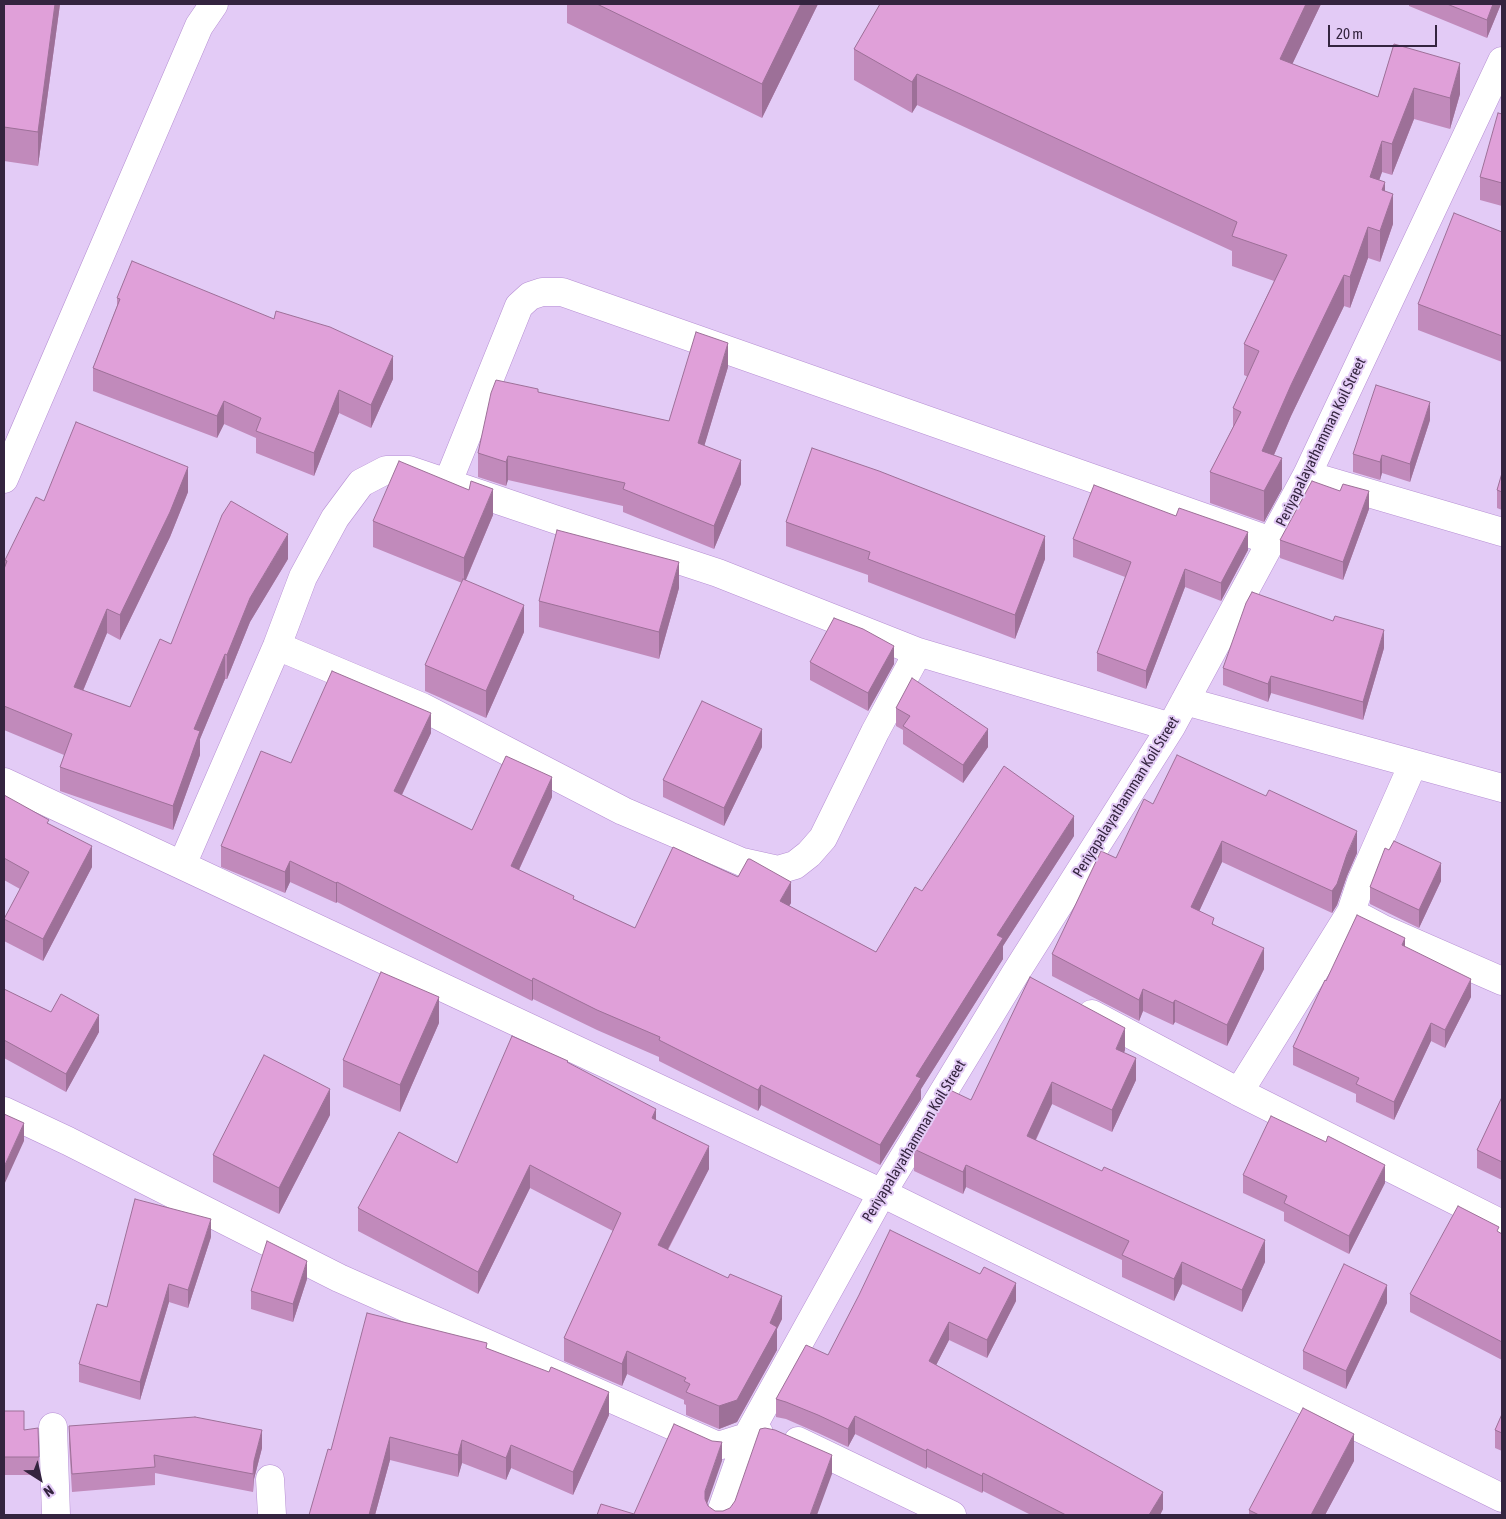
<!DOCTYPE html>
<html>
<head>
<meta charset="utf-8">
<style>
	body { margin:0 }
	#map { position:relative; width:1506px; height:1519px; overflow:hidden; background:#e3cbf6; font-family:"Asap Condensed",sans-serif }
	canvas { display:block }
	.frame { position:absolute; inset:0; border:5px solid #34243f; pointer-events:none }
	.north { position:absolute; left:15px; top:1454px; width:50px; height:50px; -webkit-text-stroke:4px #e3cbf6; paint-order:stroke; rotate:145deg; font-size:14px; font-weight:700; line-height:20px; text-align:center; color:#34243f }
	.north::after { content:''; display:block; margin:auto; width:18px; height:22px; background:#34243f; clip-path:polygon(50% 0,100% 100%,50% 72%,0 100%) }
	.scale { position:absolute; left:1328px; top:25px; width:109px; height:22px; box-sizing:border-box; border:2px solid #34243f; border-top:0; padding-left:6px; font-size:15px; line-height:18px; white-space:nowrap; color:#34243f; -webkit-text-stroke:4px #e3cbf6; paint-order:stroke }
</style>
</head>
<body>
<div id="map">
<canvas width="1506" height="1519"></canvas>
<div class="frame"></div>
<div class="north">N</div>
<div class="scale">20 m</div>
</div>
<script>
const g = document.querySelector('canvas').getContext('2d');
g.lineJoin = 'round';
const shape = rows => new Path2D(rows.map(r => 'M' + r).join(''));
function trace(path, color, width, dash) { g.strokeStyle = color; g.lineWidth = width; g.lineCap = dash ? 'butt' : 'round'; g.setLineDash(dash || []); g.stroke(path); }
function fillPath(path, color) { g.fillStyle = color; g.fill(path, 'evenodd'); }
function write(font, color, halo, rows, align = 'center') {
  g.font = font + ' "Asap Condensed",sans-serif'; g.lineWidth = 4; g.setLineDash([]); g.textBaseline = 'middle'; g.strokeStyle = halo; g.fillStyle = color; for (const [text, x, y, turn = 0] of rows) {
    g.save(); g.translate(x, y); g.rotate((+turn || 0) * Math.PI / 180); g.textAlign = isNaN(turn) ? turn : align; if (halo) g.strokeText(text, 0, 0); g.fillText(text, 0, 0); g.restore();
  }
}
const minor = shape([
	[1307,475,1502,532],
	[448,482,519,306,530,296,542,292,562,292,1271,541],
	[277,646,422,707,623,811,742,862,778,870,795,865,809,854,823,838,875,732,918,652],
	[1185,701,1502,788],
	[1413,764,1361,882,1351,912,1383,929,1502,981],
	[4,782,882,1193,1502,1498],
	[182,865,277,646,303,577,335,518,361,483,386,470,409,470,557,520,718,573,918,652,1171,727],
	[1092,1014,1239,1092,1502,1224],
	[1239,1092,1351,912],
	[4,1111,68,1141,339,1278,718,1446,759,1433],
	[53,1427,56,1515],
	[798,1441,952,1515],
	[270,1479,272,1515],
	[720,1515,748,1435,882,1193,1015,974,1171,727,1307,475,1502,61]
]);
const tertiary = shape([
	[4,479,199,26,214,4]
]);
trace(minor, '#b68fd3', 29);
trace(tertiary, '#b68fd3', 29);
trace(minor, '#fff', 28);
trace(tertiary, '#fff', 28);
fillPath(shape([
	[4,4,60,4,38,166,4,161],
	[567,4,818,4,762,118,567,23],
	[880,4,1321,4,1292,64,1378,97,1394,44,1460,94,1450,129,1414,119,1392,175,1382,172,1379,180,1385,191,1393,224,1380,262,1368,258,1350,308,1344,306,1291,416,1274,455,1282,489,1264,522,1210,503,1210,472,1233,427,1233,408,1248,377,1244,375,1244,344,1274,281,1232,266,1232,251,917,105,912,113,854,80,854,49],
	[1409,4,1501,4,1487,38,1409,6],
	[1502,114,1502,206,1480,200,1480,177],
	[1502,232,1502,362,1418,330,1418,304],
	[117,298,393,379,371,428,339,413,314,476,256,453,256,438,224,424,217,438,93,391,93,368,117,306],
	[728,367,704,446,741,484,714,549,623,512,623,506,508,480,506,486,478,477,478,453,538,392,669,421],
	[1430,420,1410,482,1382,473,1380,480,1353,472,1353,454],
	[1502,473,1502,510,1497,508,1497,490],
	[188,492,170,537,120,640,107,633,83,691,130,707,171,644,288,559,250,622,227,679,225,679,200,739,200,755,173,830,60,791,60,767,64,755,4,730,4,569,5,567,5,560,44,501],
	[1369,509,1343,580,1280,558,1280,540],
	[493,515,466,580,524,632,486,718,425,691,425,665,462,583,373,547,373,521],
	[786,522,1045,559,1015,639,868,582,868,575,786,546],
	[1073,539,1248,550,1221,601,1185,587,1146,689,1097,671,1097,653,1125,577,1073,557],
	[679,588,659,659,539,627,539,601],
	[1384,648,1363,720,1271,693,1268,702,1223,685,1223,668],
	[810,662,894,664,868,711,810,680],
	[896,708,988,747,963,783,903,744,903,730,896,726],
	[431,733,402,795,472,830,552,797,519,870,574,899,635,928,791,903,789,906,876,952,922,891,1074,836,1003,946,1003,959,921,1089,921,1099,880,1165,761,1105,758,1111,659,1061,659,1057,597,1030,533,999,532,1001,337,902,336,903,290,882,285,893,221,867,221,846,291,763],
	[762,747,724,826,663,797,663,780],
	[4,795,49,824,92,867,43,961,4,941,4,919,20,889,4,880],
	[1153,804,1357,853,1347,876,1337,905,1332,913,1222,862,1199,911,1264,969,1227,1046,1175,1022,1173,1025,1143,1011,1139,1021,1052,976,1052,954,1116,858],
	[1389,850,1441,881,1419,928,1370,904,1370,887],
	[1405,947,1471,997,1445,1048,1431,1041,1394,1120,1356,1102,1356,1094,1293,1065,1293,1047,1326,981],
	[4,989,51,1012,99,1032,66,1092,4,1058],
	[439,1023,400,1112,343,1087,343,1060],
	[1125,1050,1124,1053,1136,1080,1112,1132,1052,1104,1036,1140,1265,1262,1242,1312,1182,1284,1174,1301,1122,1277,1122,1260,966,1187,963,1194,914,1171,914,1149,971,1100],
	[568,1063,656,1120,709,1169,668,1250,782,1319,777,1329,777,1350,737,1422,719,1429,686,1415,686,1405,684,1404,684,1400,627,1374,622,1386,564,1361,564,1338,613,1231,530,1188,478,1294,358,1231,358,1208,457,1163],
	[1502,1097,1502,1180,1477,1168,1477,1150],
	[330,1115,279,1214,213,1182,213,1155],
	[1243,1175,1385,1183,1349,1254,1284,1221,1284,1212,1243,1193],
	[1499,1232,1502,1234,1502,1360,1410,1312,1410,1294],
	[211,1237,188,1308,169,1302,140,1400,79,1382,79,1364,107,1307],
	[307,1279,293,1322,251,1309,251,1291],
	[1016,1301,987,1358,949,1340,936,1365,1163,1509,1160,1515,1031,1515,983,1491,982,1493,927,1467,926,1469,855,1434,848,1447,818,1433,786,1419,776,1417,776,1399,828,1355],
	[1387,1303,1346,1389,1303,1369,1303,1351],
	[487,1348,609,1415,573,1495,511,1468,506,1480,462,1463,458,1477,390,1460,375,1515,309,1515,331,1450],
	[4,1411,24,1430,39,1457,39,1475,4,1475],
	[1502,1414,1502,1451,1495,1448,1495,1430],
	[69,1426,262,1448,254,1479,253,1492,155,1473,155,1485,72,1492,69,1444],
	[1354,1461,1325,1515,1249,1515,1249,1510]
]), '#c18abb');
fillPath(shape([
	[55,4,60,4,38,166,38,132],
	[801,4,818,4,762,118,762,84],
	[1306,4,1321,4,1280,90,1280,59],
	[1493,4,1501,4,1487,38,1487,20],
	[1460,63,1460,94,1450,129,1450,98],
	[917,74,917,105,912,113,912,82],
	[1414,88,1414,119,1392,175,1392,144],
	[1382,141,1382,172,1370,207,1370,177],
	[1385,182,1385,213,1382,190],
	[1393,194,1393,224,1380,262,1380,231],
	[1368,227,1368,258,1350,308,1350,277],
	[1344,275,1344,306,1291,416,1262,482,1262,451,1291,385],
	[728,343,728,367,698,467,698,443],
	[393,356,393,379,371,428,371,405],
	[339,390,339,413,314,476,314,453],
	[224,401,224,424,217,438,217,416],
	[1430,402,1430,420,1410,482,1410,464],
	[1382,455,1382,473,1380,480,1380,462],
	[508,456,508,480,506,486,506,462],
	[1282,458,1282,489,1264,522,1264,491],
	[741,460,741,484,714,549,714,526],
	[188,467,188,492,170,537,120,640,120,615],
	[493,489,493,515,464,584,464,558],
	[1369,491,1369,509,1343,580,1343,562],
	[1248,532,1248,550,1221,601,1221,583],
	[288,534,288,559,250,622,227,679,227,655,250,598],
	[1045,536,1045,559,1015,639,1015,615],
	[679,562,679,588,659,659,659,632],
	[1185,569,1185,587,1146,689,1146,671],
	[524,605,524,632,486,718,486,691],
	[107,609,107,633,74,712,74,687],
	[1384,630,1384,648,1363,720,1363,702],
	[894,646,894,664,868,711,868,693],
	[225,654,225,679,200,739,200,755,173,830,173,806,194,729],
	[1271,676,1271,693,1268,702,1268,684],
	[431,713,431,733,394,811,394,791],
	[762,729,762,747,724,826,724,808],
	[988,729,988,747,963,783,963,765],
	[552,777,552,797,511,887,511,866],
	[1074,816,1074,836,1003,946,1003,959,921,1089,921,1099,880,1165,880,1145,916,1076,997,935],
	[1357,831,1357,853,1347,876,1337,905,1332,913,1332,891],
	[1222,841,1222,862,1191,929,1191,907],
	[92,846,92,867,43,961,43,939],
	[290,861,290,882,285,893,285,872],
	[1441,863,1441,881,1419,928,1419,910],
	[337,882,337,902,336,903,336,883],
	[791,882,791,903,780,921,780,901],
	[1405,938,1405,956,1402,945],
	[1264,948,1264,969,1227,1046,1227,1025],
	[533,978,533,999,532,1001,532,981],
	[1471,979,1471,997,1445,1048,1445,1030],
	[1143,989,1143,1011,1139,1021,1139,1000],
	[439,997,439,1023,400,1112,400,1085],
	[1175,1000,1175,1022,1173,1025,1173,1003],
	[99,1015,99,1032,66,1092,66,1074],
	[1431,1023,1431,1041,1394,1120,1394,1102],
	[1125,1028,1125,1050,1116,1071,1116,1049],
	[1136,1058,1136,1080,1112,1132,1112,1110],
	[1052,1082,1052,1104,1027,1158,1027,1136],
	[761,1085,761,1105,758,1111,758,1090],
	[330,1089,330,1115,279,1214,279,1188],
	[656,1109,656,1131,652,1118],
	[24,1123,24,1141,4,1185,4,1167],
	[709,1146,709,1169,658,1268,658,1245],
	[530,1165,530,1188,478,1294,478,1272],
	[966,1165,966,1187,963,1194,963,1172],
	[1385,1165,1385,1183,1349,1254,1349,1236],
	[211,1219,211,1237,188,1308,188,1290],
	[1265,1240,1265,1262,1242,1312,1242,1290],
	[307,1261,307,1279,293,1322,293,1304],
	[1182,1262,1182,1284,1174,1301,1174,1279],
	[1016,1283,1016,1301,987,1358,987,1340],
	[169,1284,169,1302,140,1400,140,1382],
	[1387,1285,1387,1303,1346,1389,1346,1371],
	[782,1296,782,1319,777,1329,777,1350,737,1422,719,1429,719,1406,770,1323],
	[949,1322,949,1340,929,1379,929,1361],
	[627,1351,627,1374,622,1386,622,1364],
	[609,1392,609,1415,573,1495,573,1472],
	[855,1416,855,1434,848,1447,848,1429],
	[262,1430,262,1448,254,1479,253,1492,254,1461],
	[1354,1434,1354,1461,1325,1515,1311,1515],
	[390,1437,390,1460,375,1515,369,1515],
	[462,1440,462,1463,458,1477,458,1455],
	[722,1442,722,1461,705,1510,705,1491],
	[511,1445,511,1468,506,1480,506,1458],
	[927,1449,927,1467,926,1469,926,1451],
	[832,1455,832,1474,817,1515,810,1515],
	[983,1473,983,1491,982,1493,982,1476],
	[1163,1492,1163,1509,1160,1515,1149,1515]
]), '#9d7098');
const building = shape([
	[4,4,55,4,38,132,4,127,4,4],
	[597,4,801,4,762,84,597,4],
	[880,4,1306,4,1280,59,1378,97,1394,44,1460,63,1450,98,1414,88,1392,144,1382,141,1370,177,1385,182,1382,190,1393,194,1380,231,1368,227,1350,277,1344,275,1291,385,1262,451,1282,458,1264,491,1210,472,1241,412,1233,408,1259,351,1244,344,1287,255,1232,236,1237,222,917,74,912,82,854,49,880,4],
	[1447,4,1493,4,1487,20,1447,4],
	[1498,113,1502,114,1502,183,1480,177,1498,113],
	[1454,213,1502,232,1502,336,1418,304,1454,213],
	[132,261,274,319,276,311,330,327,393,356,371,405,339,390,314,453,256,431,261,418,224,401,217,416,93,368,120,299,117,298,132,261],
	[696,332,728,343,698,443,741,460,714,526,623,489,625,483,508,456,506,462,478,453,491,393,496,380,538,389,538,392,669,421,696,332],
	[1376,385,1430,402,1410,464,1382,455,1380,462,1353,454,1376,385],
	[76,422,188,467,170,512,120,615,107,609,74,687,130,707,160,639,171,644,222,515,231,501,288,534,250,598,227,655,225,654,194,729,200,731,173,806,60,767,72,734,4,706,4,569,7,561,5,560,36,497,44,501,76,422],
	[812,448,879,471,1045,536,1015,615,868,559,870,552,786,522,812,448],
	[399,461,469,490,471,481,493,489,464,558,373,521,399,461],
	[1502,473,1502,492,1497,490,1502,473],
	[1312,481,1340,491,1343,484,1369,491,1343,562,1280,540,1312,481],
	[1094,485,1176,516,1179,508,1248,532,1221,583,1185,569,1146,671,1097,653,1131,562,1073,539,1094,485],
	[557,530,679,562,659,632,539,601,557,530],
	[463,579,524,605,486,691,425,665,463,579],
	[1252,592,1333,621,1335,616,1384,630,1363,702,1271,676,1268,684,1223,668,1246,603,1252,592],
	[834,618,863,629,894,646,868,693,810,662,834,618],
	[332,671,431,713,394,791,472,830,506,756,552,777,511,866,574,896,573,899,635,928,673,847,738,877,748,859,750,859,791,882,780,901,876,952,915,887,922,891,1004,766,1074,816,997,935,1003,938,916,1076,921,1078,880,1145,761,1085,758,1090,659,1040,660,1037,597,1010,533,978,532,981,337,882,336,883,290,861,285,872,221,846,261,751,291,763,332,671],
	[912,678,988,729,963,765,903,726,910,716,896,708,912,678],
	[702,701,762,729,724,808,663,780,702,701],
	[1177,755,1266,796,1269,790,1357,831,1347,854,1337,884,1332,891,1222,841,1191,907,1214,918,1212,924,1264,948,1227,1025,1175,1000,1173,1003,1143,989,1139,1000,1052,954,1101,851,1116,858,1144,799,1153,804,1177,755],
	[4,795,49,820,47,823,92,846,43,939,4,919,29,872,4,858,4,795],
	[1394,841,1441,863,1419,910,1370,887,1385,848,1389,850,1394,841],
	[1357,915,1405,938,1402,945,1471,979,1445,1030,1431,1023,1394,1102,1356,1084,1359,1078,1293,1047,1325,980,1326,981,1357,915],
	[381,972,439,997,400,1085,343,1060,381,972],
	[1030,977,1125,1028,1116,1049,1136,1058,1112,1110,1052,1082,1027,1136,1102,1171,1104,1167,1265,1240,1242,1290,1182,1262,1174,1279,1122,1255,1129,1241,966,1165,963,1172,914,1149,950,1090,971,1100,1030,977],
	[4,989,51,1012,61,994,99,1015,66,1074,4,1040,4,989],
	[512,1036,568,1061,567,1062,656,1109,652,1118,709,1146,658,1245,728,1278,730,1274,782,1296,770,1323,777,1327,737,1400,719,1406,686,1392,690,1384,684,1381,686,1378,627,1351,622,1364,564,1338,621,1213,530,1165,478,1272,358,1208,399,1132,457,1163,512,1036],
	[264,1055,330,1089,279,1188,213,1155,264,1055],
	[1502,1097,1502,1162,1477,1150,1502,1097],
	[4,1114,24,1123,4,1167,4,1114],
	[1271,1116,1326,1142,1328,1136,1385,1165,1349,1236,1284,1203,1287,1196,1243,1175,1271,1116],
	[135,1199,211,1219,188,1290,169,1284,140,1382,79,1364,97,1304,107,1307,135,1199],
	[1458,1206,1499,1227,1497,1231,1502,1234,1502,1342,1410,1294,1458,1206],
	[890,1230,980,1274,984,1267,1016,1283,987,1340,949,1322,929,1361,1163,1492,1149,1515,1066,1515,983,1473,982,1476,927,1449,926,1451,855,1416,848,1429,818,1415,786,1402,776,1399,806,1345,828,1355,859,1295,890,1230],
	[267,1241,307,1261,293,1304,251,1291,267,1241],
	[1344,1264,1387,1285,1346,1371,1303,1351,1344,1264],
	[367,1313,487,1343,486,1348,549,1372,551,1367,609,1392,573,1472,511,1445,506,1458,462,1440,458,1455,390,1437,369,1515,309,1515,328,1449,331,1450,367,1313],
	[1303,1408,1354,1434,1311,1515,1259,1515,1249,1510,1303,1408],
	[4,1411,24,1411,24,1430,38,1428,39,1457,4,1457,4,1411],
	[1502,1414,1502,1433,1495,1430,1502,1414],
	[195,1417,262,1430,254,1461,253,1474,154,1455,155,1467,72,1474,69,1426,195,1417],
	[674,1424,712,1441,722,1442,705,1491,705,1499,708,1506,715,1511,723,1511,730,1508,735,1501,760,1429,765,1428,775,1430,832,1455,810,1515,597,1515,601,1504,634,1514,674,1424]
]);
fillPath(building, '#e0a0d9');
trace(building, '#9d7098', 1);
write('15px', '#34243f', '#e3cbf6', [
	["Periyapalayathamman Koil Street",1321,442,-64],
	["Periyapalayathamman Koil Street",1126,797,-58],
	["Periyapalayathamman Koil Street",914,1141,-59]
]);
</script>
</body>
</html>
